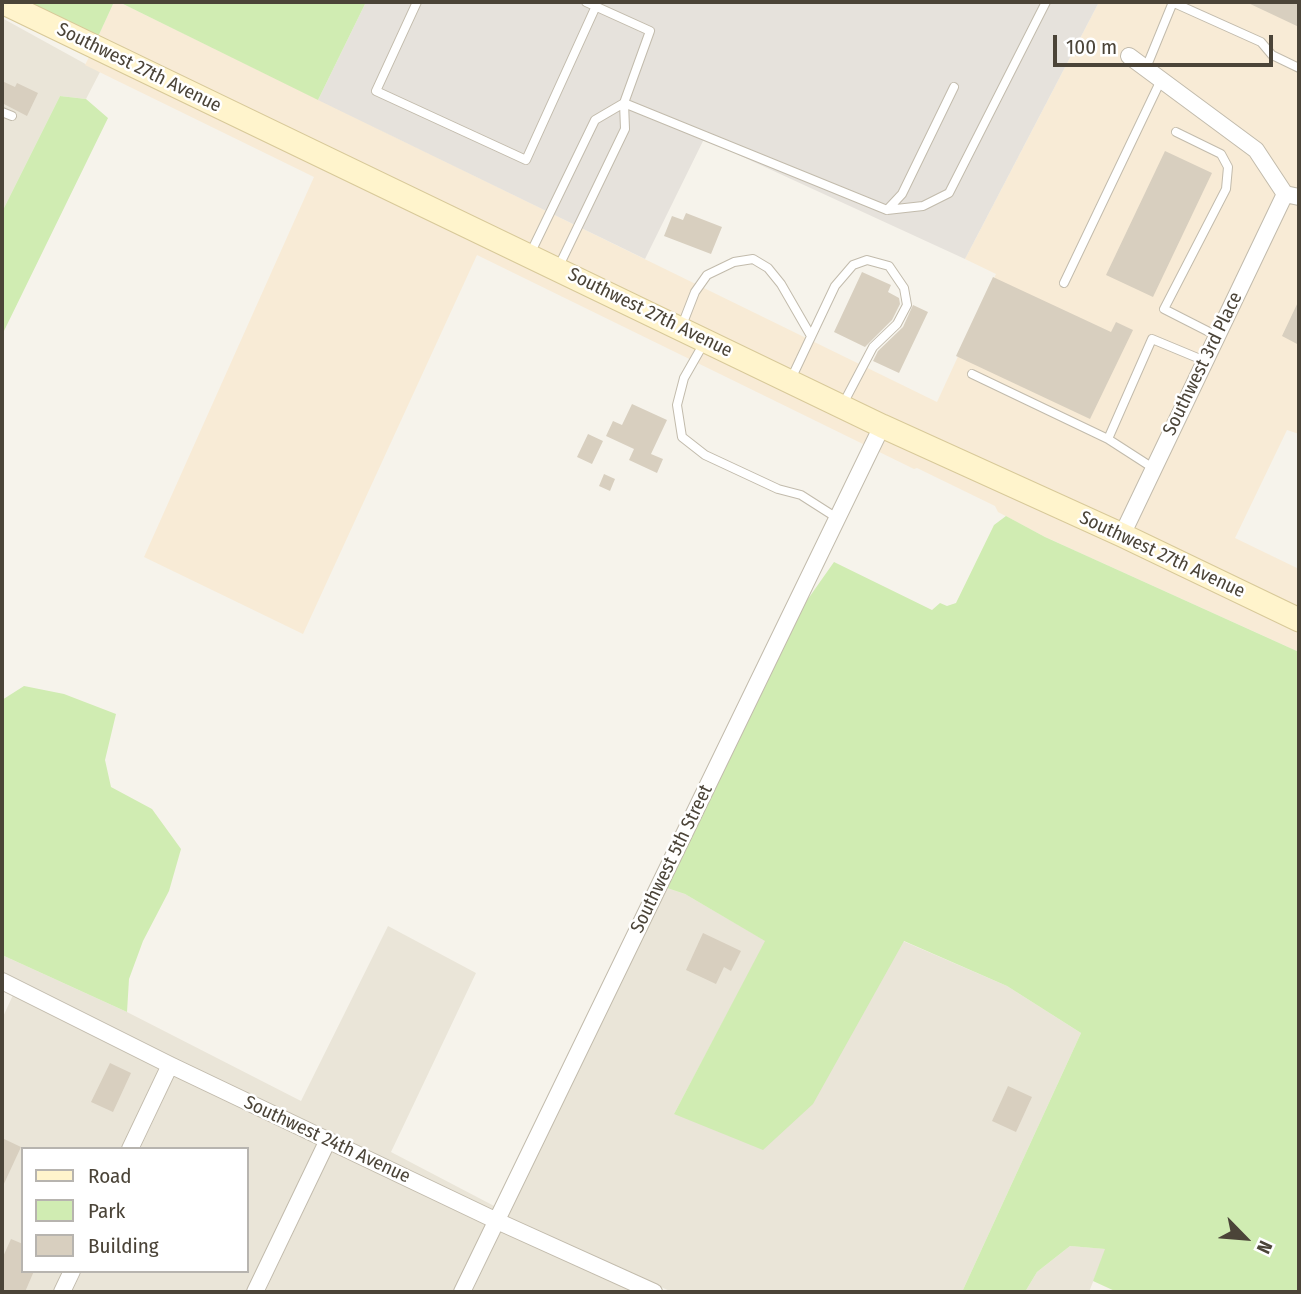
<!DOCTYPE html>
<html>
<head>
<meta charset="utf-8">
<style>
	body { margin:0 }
	#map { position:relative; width:1301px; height:1294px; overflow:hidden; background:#f6f3eb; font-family:"Fira Sans Condensed",sans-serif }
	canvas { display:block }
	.frame { position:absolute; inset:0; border:4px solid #4b4438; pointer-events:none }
	.legend { position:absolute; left:21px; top:1147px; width:228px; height:126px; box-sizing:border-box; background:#fff; border:2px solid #b7b4af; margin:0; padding:9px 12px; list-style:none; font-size:21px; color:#4b4438 }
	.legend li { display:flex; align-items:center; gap:14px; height:35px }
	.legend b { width:35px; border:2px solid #b7b4af }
	.north { position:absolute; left:1210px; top:1203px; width:70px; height:70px; -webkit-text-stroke:5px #fff; paint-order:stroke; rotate:115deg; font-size:19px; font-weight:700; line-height:28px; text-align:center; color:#4b4438 }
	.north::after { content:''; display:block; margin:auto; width:24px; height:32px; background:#4b4438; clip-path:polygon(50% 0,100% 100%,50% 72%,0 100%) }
	.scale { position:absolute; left:1053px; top:35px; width:220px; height:32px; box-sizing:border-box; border:4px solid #4b4438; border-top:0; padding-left:9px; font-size:21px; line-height:24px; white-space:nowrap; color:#4b4438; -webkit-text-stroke:5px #fff; paint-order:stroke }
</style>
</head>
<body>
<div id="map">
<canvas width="1301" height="1294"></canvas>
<div class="frame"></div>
<ul class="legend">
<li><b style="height:9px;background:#fff4cc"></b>Road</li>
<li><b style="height:19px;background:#d0ecb2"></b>Park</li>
<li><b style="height:19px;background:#d8cfbf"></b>Building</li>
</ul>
<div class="north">N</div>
<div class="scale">100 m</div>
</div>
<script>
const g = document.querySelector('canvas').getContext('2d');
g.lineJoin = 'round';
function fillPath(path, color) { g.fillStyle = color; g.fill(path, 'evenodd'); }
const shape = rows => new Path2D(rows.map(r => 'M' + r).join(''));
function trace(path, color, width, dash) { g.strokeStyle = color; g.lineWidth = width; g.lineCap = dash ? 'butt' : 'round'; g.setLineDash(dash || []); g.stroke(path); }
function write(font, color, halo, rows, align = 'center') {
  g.font = font + ' "Fira Sans Condensed",sans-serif'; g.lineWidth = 5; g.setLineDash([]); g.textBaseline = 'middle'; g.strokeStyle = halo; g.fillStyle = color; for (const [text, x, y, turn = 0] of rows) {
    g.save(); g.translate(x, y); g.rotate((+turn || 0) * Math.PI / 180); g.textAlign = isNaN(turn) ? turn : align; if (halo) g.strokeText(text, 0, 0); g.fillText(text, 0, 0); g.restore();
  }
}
fillPath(shape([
	[2,18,100,72,86,99,60,96,2,212],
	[661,886,685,894,766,941,674,1114,903,941,1007,986,1081,1033,962,1292,672,1292,500,1214,173,1059,2,973,2,955,127,1012,301,1101,388,926,476,973,391,1152,498,1208],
	[13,995,159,1068,121,1149,23,1149,23,1271,63,1271,53,1292,2,1292,2,1019],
	[174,1076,317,1144,246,1292,72,1292,82,1271,247,1271,247,1149,140,1149],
	[332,1151,486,1224,453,1292,265,1292],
	[501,1231,637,1292,472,1292],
	[1070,1246,1106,1249,1089,1292,1025,1292,1037,1272]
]), '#eae5d8');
fillPath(shape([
	[114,2,119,2,937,402,996,274,965,259,1099,2,1299,2,1299,434,1287,430,1235,538,1299,569,1299,612,885,419,97,39],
	[91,53,1299,629,1299,652,1045,537,998,512,995,506,917,468,914,469,477,255,303,634,144,557,314,177,85,65]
]), '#f8ebd6');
fillPath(shape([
	[366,2,1099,2,965,259,704,139,645,259,318,100]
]), '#e6e2dc');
fillPath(shape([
	[19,2,114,2,97,39],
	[119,2,366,2,318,100],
	[60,96,86,99,108,118,2,335,2,212],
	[1006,516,1045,537,1299,652,1299,1292,1117,1292,1093,1281,1105,1249,1070,1246,1037,1272,1025,1292,962,1292,1081,1033,1007,986,904,941,813,1104,763,1150,674,1114,765,941,685,894,661,886,784,633,834,562,932,610,940,603,947,606,956,603,994,525],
	[24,686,64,694,116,714,105,760,111,787,152,809,181,849,169,891,143,941,129,979,127,1012,2,955,2,700]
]), '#d0ecb2');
fillPath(shape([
	[1246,2,1299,2,1299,27],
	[2,81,15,87,17,83,38,93,27,116,2,103],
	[1165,151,1212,173,1153,297,1106,275],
	[686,213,722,227,711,254,664,236,672,216,683,220],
	[862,272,891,285,888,292,899,298,900,304,892,320,865,347,834,332],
	[993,277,1111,332,1116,322,1133,330,1090,419,956,356],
	[1299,300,1299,345,1282,336],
	[913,305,928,312,899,373,873,361,878,351,903,327],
	[632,404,667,420,651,454,663,459,657,473,629,460,634,449,606,436,613,421,622,425],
	[588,434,603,441,592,464,577,457],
	[604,474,615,479,610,491,599,486],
	[703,933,741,951,731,971,724,967,716,984,686,970],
	[110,1063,131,1073,113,1112,91,1102],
	[1008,1086,1032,1097,1016,1132,992,1121],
	[2,1138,21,1147,2,1188],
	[11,1239,23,1244,23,1271,34,1271,25,1292,2,1292,2,1259]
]), '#d8cfbf');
const lane = shape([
	[417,2,376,91,526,160,596,6,595,2],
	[1172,2,1261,42,1272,55,1299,68],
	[1146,68,1173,2],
	[624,103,887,210,923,206,949,193,1046,2],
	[2,112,12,116],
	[1176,132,1221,154,1228,167,1226,189,1164,309,1217,336],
	[887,210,902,194,954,87],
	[530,254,595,120,624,103],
	[558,268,625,129,624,103,650,31,586,2],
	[1064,283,1161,80],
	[681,328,695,292,707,275,734,262,753,259,768,268,781,284,811,336],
	[704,343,684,378,677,405,682,437,705,455,778,489,801,495,837,518],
	[972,374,1108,439],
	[791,379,835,286,853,265,867,260,889,266,904,288,907,305,897,324,873,347,843,404],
	[1153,468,1108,439,1152,339,1205,361]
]);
const street = shape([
	[1129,56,1256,150,1285,194,1299,197],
	[1122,535,1285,194],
	[2,981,170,1065,497,1221,654,1292],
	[130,1149,170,1065],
	[62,1292,72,1271],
	[255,1292,328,1140],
	[462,1292,882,426]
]);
const secondary = shape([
	[2,2,882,426,1122,535,1299,620]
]);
trace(lane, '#c2bbac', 10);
trace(street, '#c2bbac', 18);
trace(secondary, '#d8c999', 25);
trace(lane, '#fff', 8);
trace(street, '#fff', 16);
trace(secondary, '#fff4cc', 23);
write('19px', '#4b4438', '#fff', [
	["Southwest 27th Avenue",139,68,26],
	["Southwest 27th Avenue",650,313,26],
	["Southwest 3rd Place",1203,364,-64],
	["Southwest 27th Avenue",1162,555,25],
	["Southwest 5th Street",672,859,-64],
	["Southwest 24th Avenue",327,1140,25]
]);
</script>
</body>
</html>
